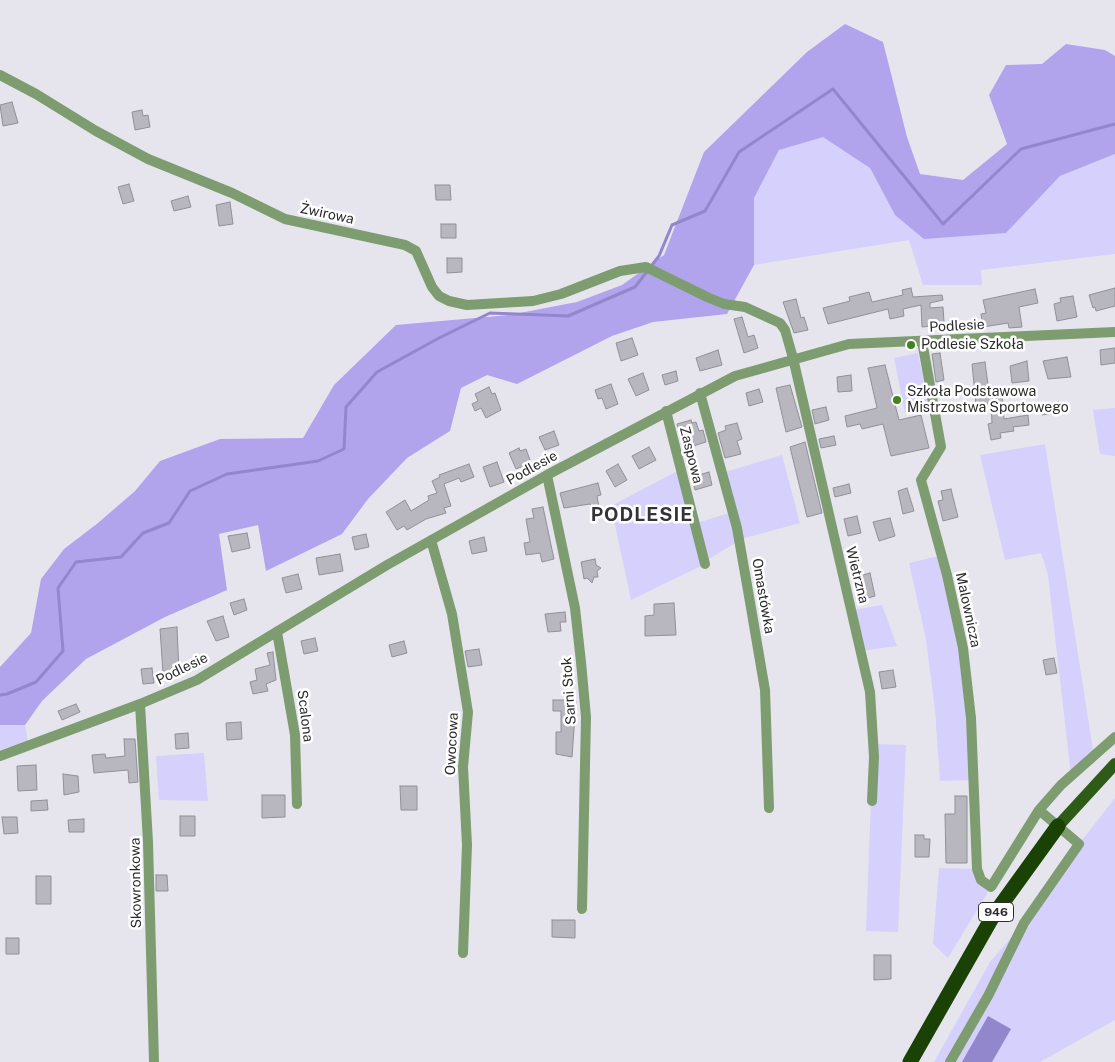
<!DOCTYPE html>
<html>
<head>
<meta charset="utf-8">
<style>
	body { margin:0 }
	canvas { display:block; background:#e6e5ed }
</style>
</head>
<body>
<canvas width="1115" height="1062"></canvas>
<script>
const g = document.querySelector('canvas').getContext('2d');
g.lineJoin = 'round';
function fillPath(path, color) { g.fillStyle = color; g.fill(path, 'evenodd'); }
const shape = rows => new Path2D(rows.map(r => 'M' + r).join(''));
function trace(path, color, width, dash) { g.strokeStyle = color; g.lineWidth = width; g.lineCap = dash ? 'butt' : 'round'; g.setLineDash(dash || []); g.stroke(path); }
function write(font, color, halo, rows, align = 'center') {
  g.font = font + ' "Public Sans",sans-serif'; g.lineWidth = 5; g.setLineDash([]); g.textBaseline = 'middle'; g.strokeStyle = halo; g.fillStyle = color; for (const [text, x, y, turn = 0] of rows) {
    g.save(); g.translate(x, y); g.rotate((+turn || 0) * Math.PI / 180); g.textAlign = isNaN(turn) ? turn : align; if (halo) g.strokeText(text, 0, 0); g.fillText(text, 0, 0); g.restore();
  }
}
fillPath(shape([
	[823,136,870,168,895,215,1006,233,1060,176,1115,154,1115,254,981,270,982,285,923,285,909,240,754,265,754,198,779,150],
	[918,353,929,408,905,413,894,358],
	[1115,408,1115,456,1100,454,1093,410],
	[1045,444,1094,756,1071,776,1048,575,1041,553,1005,560,980,455],
	[782,455,800,523,741,539,725,472],
	[681,469,705,564,631,600,611,506],
	[729,513,737,542,707,560,697,523],
	[938,556,963,648,973,780,940,781,935,710,926,639,909,563],
	[882,605,897,646,861,651,852,610],
	[0,725,25,725,28,741,0,750],
	[873,744,906,745,898,932,866,931],
	[204,753,208,801,159,800,156,756],
	[1115,798,1115,1020,1040,1062,934,1062,990,962,1024,923,1079,844],
	[939,868,977,869,991,887,948,958,933,944]
]), '#d6d0fc');
fillPath(shape([
	[845,24,883,42,907,137,920,174,963,180,1007,144,989,95,1006,65,1042,64,1066,44,1105,50,1115,56,1115,154,1060,176,1006,233,924,239,895,215,870,168,823,137,779,150,754,198,754,265,727,314,653,322,612,336,517,384,487,375,461,388,450,431,407,458,368,499,342,534,266,571,258,525,219,534,227,590,165,617,86,659,42,701,25,725,0,725,0,667,31,633,41,579,64,549,98,523,135,491,160,461,220,439,303,438,334,385,396,325,509,315,577,302,622,285,664,255,704,152,807,52]
]), '#b1a4ed');
fillPath(shape([
	[988,1016,1011,1029,992,1062,962,1062]
]), '#9286cc');
trace(shape([
	[0,695,7,694,36,682,63,651,58,588,76,562,121,557,143,533,169,523,190,491,227,474,318,461,344,449,346,407,377,372,439,338,490,313,568,316,635,287,659,256,672,225,705,211,739,152,833,89,943,224,1021,149,1115,124]
]), '#9286cc', 3);
const building = shape([
	[12,102,18,123,3,126,0,105,12,102],
	[142,110,143,116,148,115,150,127,135,130,132,112,142,110],
	[129,184,134,201,123,204,118,187,129,184],
	[435,185,450,185,451,200,436,200,435,185],
	[188,196,191,207,174,211,171,201,188,196],
	[230,202,233,224,219,226,216,205,230,202],
	[441,224,456,224,456,238,441,238,441,224],
	[447,258,462,258,462,272,447,273,447,258],
	[911,288,913,297,942,295,943,300,930,303,930,308,943,307,944,322,931,323,931,326,922,327,921,305,903,309,904,316,890,319,888,309,828,324,823,308,850,301,849,297,869,292,872,302,903,295,902,290,911,288],
	[1115,288,1115,306,1096,311,1095,307,1093,308,1089,295,1115,288],
	[1035,289,1038,303,1019,307,1022,327,1009,328,1008,323,983,327,981,314,986,313,983,300,1035,289],
	[1073,296,1077,317,1057,321,1054,304,1061,302,1060,298,1073,296],
	[796,299,801,318,804,317,808,330,794,333,783,302,796,299],
	[742,317,748,337,754,335,758,348,744,353,734,319,742,317],
	[632,338,638,355,621,361,616,343,632,338],
	[1115,348,1115,363,1101,365,1100,350,1115,348],
	[718,350,722,365,700,371,696,358,718,350],
	[940,353,944,380,936,382,932,354,940,353],
	[1067,357,1071,377,1048,379,1043,361,1067,357],
	[1027,361,1029,381,1012,383,1010,366,1027,361],
	[985,362,989,392,1002,391,1004,419,1028,415,1029,425,1013,427,1014,431,1000,433,1001,438,991,440,988,424,992,423,991,404,976,405,972,364,985,362],
	[885,365,899,420,921,415,929,448,891,456,883,424,862,429,860,424,847,427,845,416,877,408,868,368,885,365],
	[676,371,678,381,665,385,662,375,676,371],
	[643,373,649,390,636,396,628,379,643,373],
	[851,375,852,391,838,392,837,377,851,375],
	[611,384,618,404,606,409,602,398,598,399,595,390,611,384],
	[790,385,802,427,786,432,776,388,790,385],
	[489,387,492,394,495,393,501,410,486,418,481,408,475,411,472,404,478,401,475,394,489,387],
	[759,389,763,402,749,406,746,393,759,389],
	[1059,402,1061,412,1042,415,1041,405,1059,402],
	[826,407,829,420,815,424,812,410,826,407],
	[691,420,692,423,696,422,699,431,703,430,706,442,684,449,677,424,691,420],
	[737,423,742,439,737,441,741,454,725,458,718,433,726,430,725,426,737,423],
	[554,431,559,445,545,450,539,437,554,431],
	[834,436,836,445,821,448,819,439,834,436],
	[805,442,822,513,807,517,790,447,805,442],
	[649,447,656,460,639,469,632,456,649,447],
	[519,448,520,451,526,449,530,460,525,462,526,465,516,469,509,453,519,448],
	[497,462,504,482,490,487,483,467,497,462],
	[469,464,474,477,461,482,459,478,444,484,451,506,444,508,446,513,426,519,407,530,404,526,397,530,386,512,405,500,411,511,429,500,428,496,437,493,432,481,440,477,439,475,469,464],
	[618,464,627,480,615,487,606,471,618,464],
	[709,472,712,485,695,490,692,477,709,472],
	[598,483,601,495,597,496,599,507,592,509,590,504,564,508,560,493,598,483],
	[849,484,851,493,835,497,833,488,849,484],
	[907,488,914,511,903,514,898,491,907,488],
	[951,489,958,517,943,521,938,501,943,500,941,491,951,489],
	[543,507,554,559,542,562,540,553,526,555,524,543,530,542,526,519,534,518,532,509,543,507],
	[857,516,861,533,848,536,844,519,857,516],
	[890,518,895,536,879,541,873,522,890,518],
	[247,533,250,548,232,552,228,536,247,533],
	[366,534,369,547,355,550,352,537,366,534],
	[484,537,487,551,472,554,469,541,484,537],
	[340,554,343,571,319,575,316,558,340,554],
	[595,559,596,565,601,568,597,571,598,577,594,577,592,583,587,578,584,579,581,562,595,559],
	[870,573,875,596,865,599,859,576,870,573],
	[298,574,302,589,286,593,282,578,298,574],
	[244,599,247,610,234,615,230,603,244,599],
	[674,603,676,635,645,636,645,616,654,615,654,604,674,603],
	[565,612,566,622,560,622,561,631,548,632,545,614,565,612],
	[223,616,229,637,216,641,207,621,223,616],
	[177,627,179,672,163,673,160,629,177,627],
	[315,638,318,651,304,654,301,641,315,638],
	[404,641,407,653,392,657,389,645,404,641],
	[479,649,482,665,468,667,465,651,479,649],
	[273,652,276,680,266,684,268,691,253,694,250,682,257,680,255,669,270,665,267,653,273,652],
	[1054,658,1057,673,1046,675,1043,660,1054,658],
	[152,668,154,683,143,684,141,669,152,668],
	[893,670,896,687,882,689,879,672,893,670],
	[553,700,576,700,572,757,556,754,556,732,561,732,561,711,553,711,553,700],
	[76,704,80,712,62,720,58,711,76,704],
	[241,722,242,739,227,740,226,723,241,722],
	[188,733,189,748,176,749,175,734,188,733],
	[124,739,135,739,138,782,129,783,128,770,94,773,92,755,105,754,106,758,125,756,124,739],
	[36,765,37,790,18,791,17,766,36,765],
	[63,774,78,776,79,792,64,795,63,774],
	[400,786,417,786,417,810,401,810,400,786],
	[262,795,285,795,285,817,262,818,262,795],
	[955,796,967,796,967,863,946,863,945,814,955,814,955,796],
	[47,800,48,810,31,811,31,801,47,800],
	[180,816,195,816,195,836,180,836,180,816],
	[2,817,17,817,18,833,4,834,2,817],
	[84,819,84,832,69,832,68,820,84,819],
	[915,835,924,835,924,839,930,839,929,857,915,857,915,835],
	[156,875,167,875,168,891,156,891,156,875],
	[36,876,51,876,51,904,36,904,36,876],
	[552,920,575,920,575,938,552,937,552,920],
	[6,938,19,938,19,954,6,954,6,938],
	[874,955,891,955,891,979,874,980,874,955]
]);
fillPath(building, '#b8b7c0');
trace(building, '#909097', 1);
trace(shape([
	[0,75,36,94,96,131,148,159,232,193,285,219,405,245,416,251,432,287,439,296,449,301,467,305,533,301,561,294,620,271,646,267,707,297,724,304,745,307,780,323,785,330,793,358,870,692,874,757,872,801],
	[922,341,941,447,921,480,947,575,963,648,971,718,977,869,981,880,991,887,1039,810,1061,785,1115,737],
	[700,393,737,528,750,602,765,690,769,808],
	[666,411,705,564],
	[547,475,575,608,581,662,586,717,582,909],
	[431,540,452,614,468,712,463,767,467,845,463,953],
	[277,632,295,735,297,804],
	[140,704,148,842,154,1062],
	[0,756,140,704,197,680,387,565,547,475,735,376,849,344,1115,332],
	[950,1062,988,996,1024,923,1079,844,1039,810]
]), '#7d9d71', 10);
trace(shape([
	[1058,826,1115,764]
]), '#2e5c17', 12);
trace(shape([
	[910,1062,993,916,1058,826]
]), '#1b4205', 15);
for (const [x, y, r, color] of [
	[911,345,5,"#428223"],
	[897,400,5,"#428223"]
]) { const dot = new Path2D(); dot.arc(x, y, r, 0, 2 * Math.PI); g.fillStyle = color; g.fill(dot); trace(dot, '#fff', 2); }
for (const [x, y, w] of [
	[996,912,35]
]) { const box = new Path2D(); box.roundRect(x - w / 2, y - 9.5, w, 19, 4); g.fillStyle = '#fff'; g.fill(box); trace(box, '#2b2a2d', 1); }
write('bold 12px', '#2b2a2d', null, [
	["946",996,912]
]);
write('14px', '#2b2a2d', '#fff', [
	["Żwirowa",327,214,12],
	["Podlesie",957,326,-3],
	["Zaspowa",691,455,76],
	["Podlesie",532,468,-29],
	["Wietrzna",857,575,76],
	["Omastówka",763,596,80],
	["Malownicza",968,610,78],
	["Podlesie",182,669,-26],
	["Sarni Stok",569,691,-94],
	["Scalona",305,716,83],
	["Owocowa",452,744,-87],
	["Skowronkowa",136,883,-91]
]);
write('14px', '#2b2a2d', '#fff', [
	["Podlesie Szkoła",921,345],
	["Szkoła Podstawowa",907,392],
	["Mistrzostwa Sportowego",907,408]
], 'left');
g.letterSpacing = '1px';
write('bold 19px', '#34333a', '#fff', [
	["PODLESIE",642,515]
]);
g.letterSpacing = '0px';
</script>
</body>
</html>
